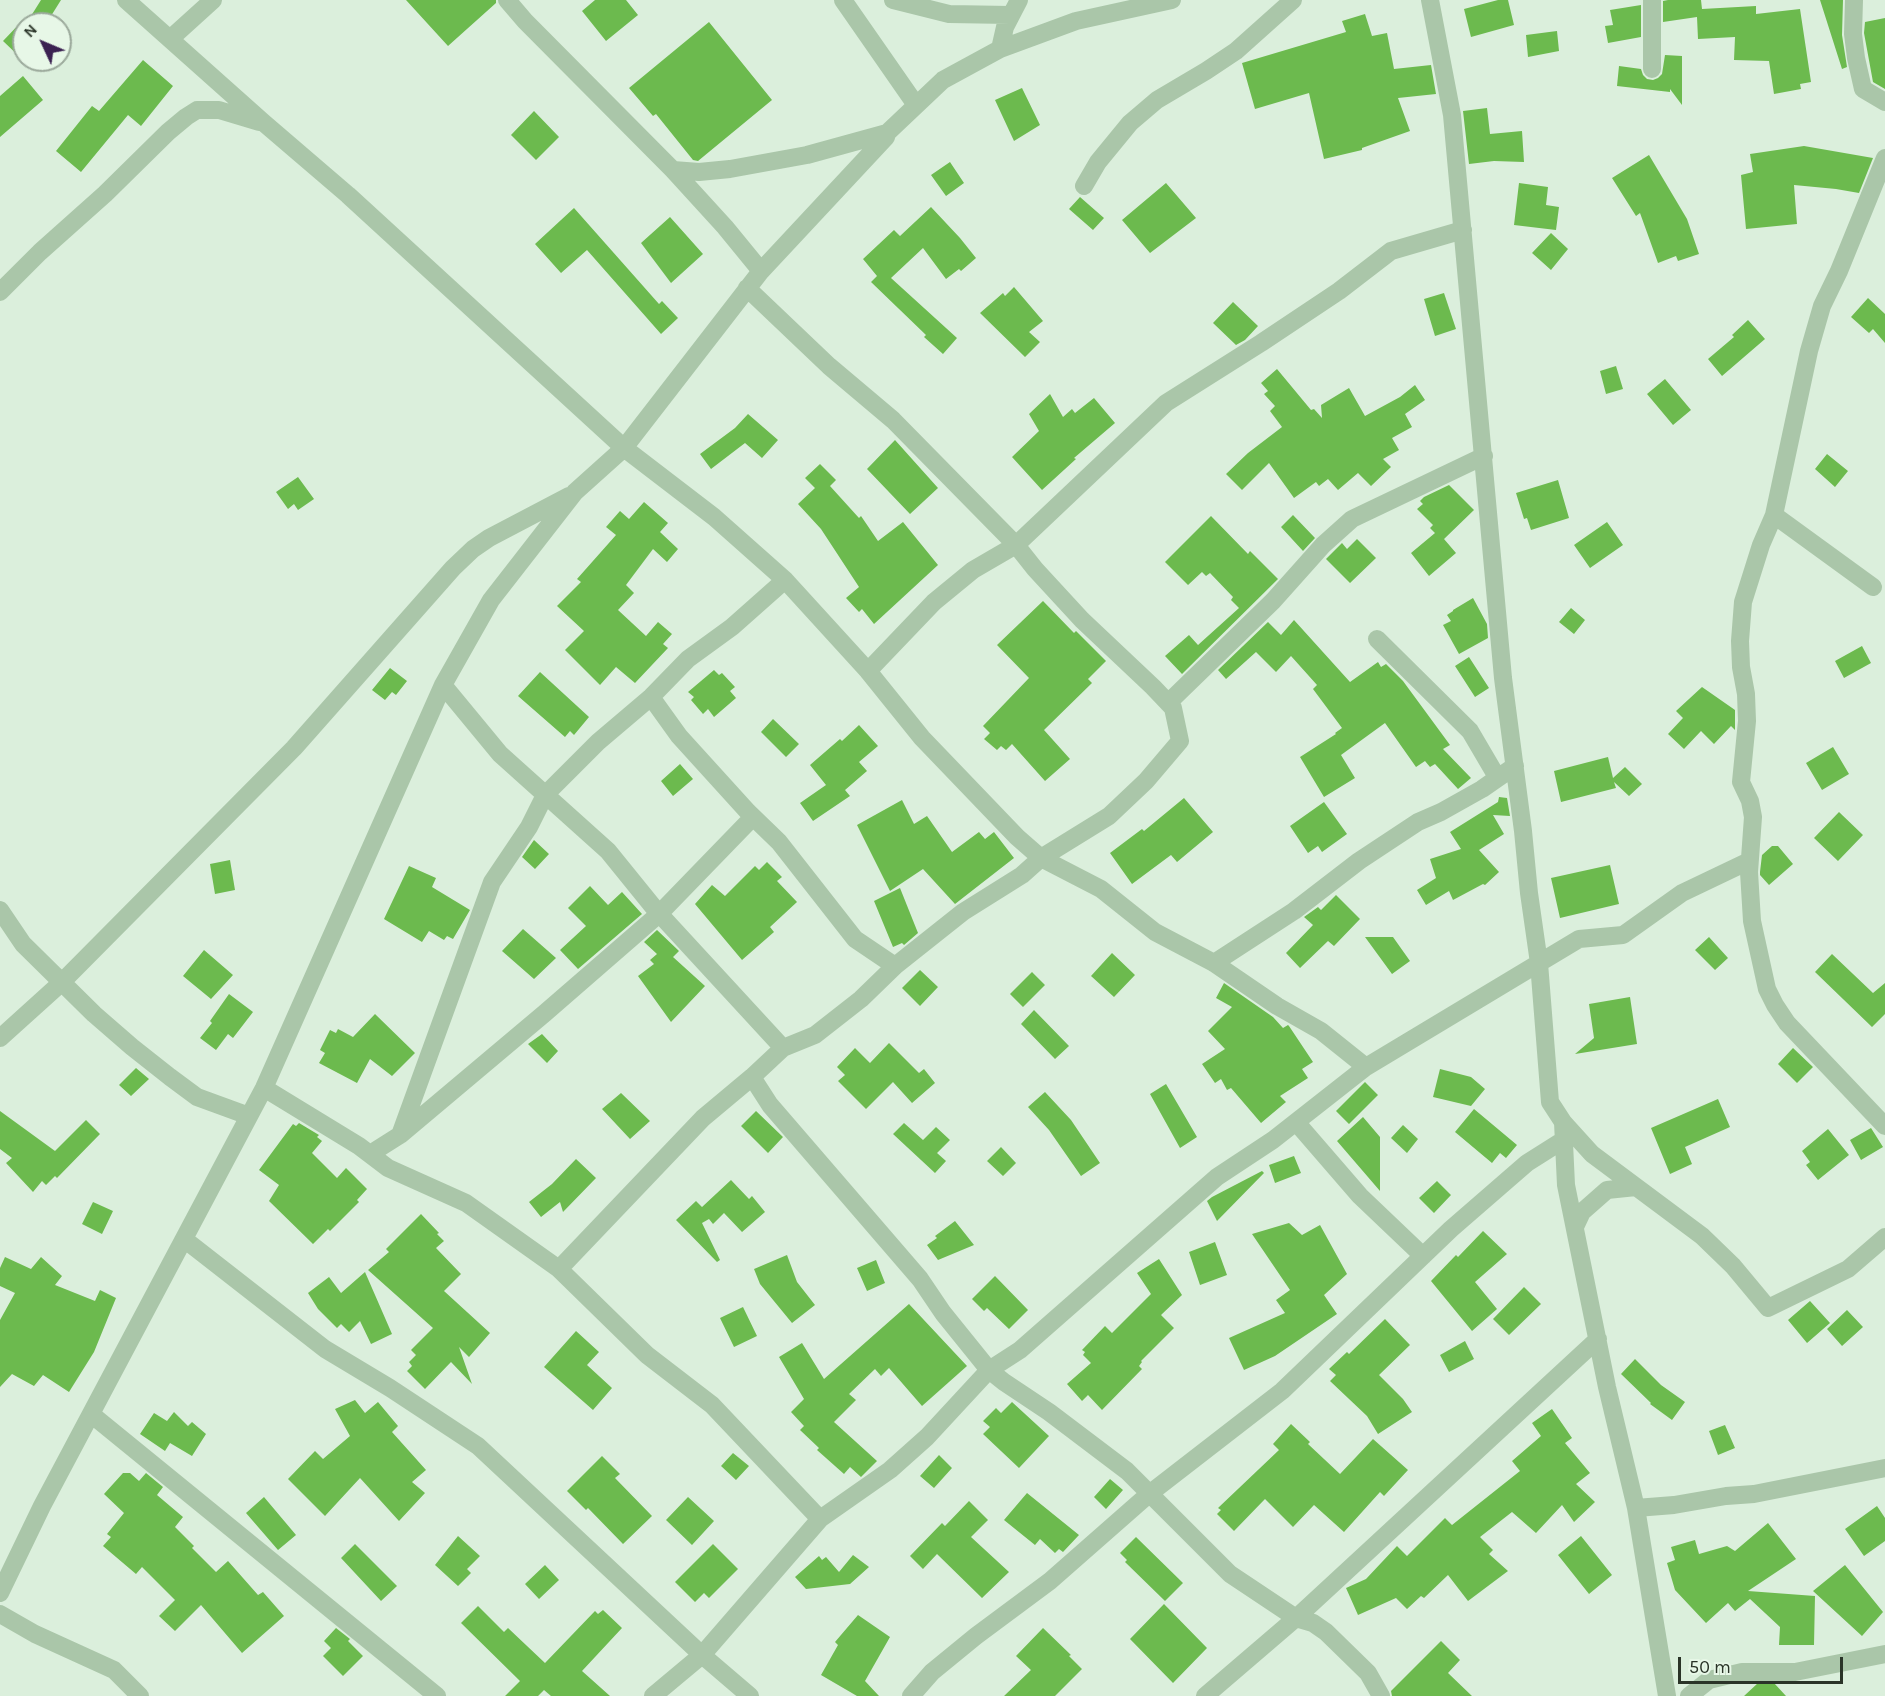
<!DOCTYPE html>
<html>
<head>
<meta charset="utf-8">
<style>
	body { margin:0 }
	#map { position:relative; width:1885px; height:1696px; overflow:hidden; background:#dbefdc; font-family:Karla,sans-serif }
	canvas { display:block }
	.north { position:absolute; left:12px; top:12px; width:60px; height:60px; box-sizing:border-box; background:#e7f7e7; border:2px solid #9ba99b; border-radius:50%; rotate:314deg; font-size:16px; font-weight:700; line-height:24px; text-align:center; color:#2a3428 }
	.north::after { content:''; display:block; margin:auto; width:21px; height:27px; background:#3b2151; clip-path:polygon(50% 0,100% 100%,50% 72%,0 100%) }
	.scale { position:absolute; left:1678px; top:1657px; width:165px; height:27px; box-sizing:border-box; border:3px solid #2a3428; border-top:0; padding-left:8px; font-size:18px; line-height:21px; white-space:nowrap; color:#2a3428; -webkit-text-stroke:4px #e7f7e7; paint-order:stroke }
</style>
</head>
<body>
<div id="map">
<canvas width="1885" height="1696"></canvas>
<div class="north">N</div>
<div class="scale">50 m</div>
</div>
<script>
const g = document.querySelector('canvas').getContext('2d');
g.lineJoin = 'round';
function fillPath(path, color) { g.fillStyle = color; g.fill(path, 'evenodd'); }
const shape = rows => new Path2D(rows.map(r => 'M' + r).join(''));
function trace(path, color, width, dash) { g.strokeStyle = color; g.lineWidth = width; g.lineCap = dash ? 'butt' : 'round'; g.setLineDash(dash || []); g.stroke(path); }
fillPath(shape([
	[41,0,61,0,46,24,26,24],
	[406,0,496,0,496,3,448,46],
	[595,0,626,0,638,15,606,41,582,11],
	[1498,0,1508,0,1514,25,1471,37,1464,9],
	[1668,0,1701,0,1702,9,1756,6,1756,14,1800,9,1811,82,1800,84,1801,89,1774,94,1769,61,1734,60,1735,37,1698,39,1697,17,1663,22,1663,1],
	[1820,0,1843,0,1842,35,1847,67,1842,69],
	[1641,5,1641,37,1608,43,1605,26,1613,25,1610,10],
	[1365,14,1372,36,1387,33,1394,69,1431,65,1436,94,1398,98,1410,131,1362,148,1362,150,1324,159,1309,93,1255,109,1242,63,1346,32,1342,21],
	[1885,18,1885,89,1873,82,1864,33,1865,22],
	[24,19,24,61,3,41],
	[709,22,772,100,698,161,693,160,656,114,653,116,629,88],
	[1557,31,1559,51,1528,57,1526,35],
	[1665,55,1682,56,1682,105,1670,89,1670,92,1617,86,1619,66,1641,69,1643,75,1647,79,1653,80,1658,78,1662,74],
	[143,60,173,86,141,126,128,115,81,172,56,151,92,106,99,111],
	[23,76,43,100,0,137,0,96],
	[1022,88,1040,125,1014,141,995,100],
	[1487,108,1490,134,1522,131,1524,162,1494,161,1469,164,1463,111],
	[534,111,559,137,536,160,511,135],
	[1804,146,1873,158,1859,193,1836,189,1794,185,1797,224,1746,229,1741,175,1753,172,1750,154],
	[1649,155,1687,219,1699,254,1678,261,1676,256,1658,263,1640,213,1636,216,1612,178],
	[950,162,964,183,946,196,931,175],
	[1166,183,1196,218,1150,253,1122,220],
	[1519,183,1548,187,1546,205,1559,207,1556,230,1514,225],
	[1080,197,1104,218,1093,230,1069,209],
	[931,207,960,238,976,258,961,271,959,269,946,279,923,248,891,278,957,338,943,354,924,337,926,335,871,282,877,276,863,259,894,230,900,236],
	[574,208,659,304,662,301,678,318,661,334,587,250,561,273,535,244],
	[670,217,703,254,671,283,641,243],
	[1551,233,1568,249,1551,270,1532,253],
	[1014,287,1043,321,1029,332,1040,342,1025,357,980,313,1003,293,1005,296],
	[1444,293,1456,329,1435,336,1424,299],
	[1868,298,1885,314,1885,343,1873,329,1869,333,1851,317],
	[1233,302,1258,326,1245,340,1236,345,1213,323],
	[1748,320,1765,339,1722,376,1708,359,1734,337,1732,335],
	[1616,366,1623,389,1606,394,1600,371],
	[1277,369,1311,410,1314,409,1322,418,1321,405,1349,388,1365,416,1400,397,1415,385,1425,400,1405,414,1412,427,1392,438,1399,450,1383,459,1391,467,1371,486,1358,473,1338,490,1328,479,1319,486,1316,482,1294,498,1269,463,1242,490,1226,474,1248,453,1282,427,1270,411,1275,406,1264,394,1268,391,1261,383],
	[1665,379,1691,410,1673,425,1647,394],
	[1050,394,1063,417,1072,409,1075,413,1094,398,1115,423,1074,458,1076,459,1042,490,1012,457,1039,431,1029,414],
	[748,414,778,440,762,458,745,443,711,469,700,454,735,428],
	[895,440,938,488,910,514,867,469],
	[1827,454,1848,471,1835,487,1815,469],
	[820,464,836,480,830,486,859,518,861,516,878,541,903,522,938,565,874,624,862,609,859,612,846,598,859,587,821,529,798,504,815,488,805,478],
	[298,477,314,499,298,510,294,504,288,509,276,492],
	[1558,480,1569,518,1531,530,1527,518,1524,519,1516,493],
	[1449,485,1474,510,1444,539,1456,553,1429,576,1411,553,1435,533,1430,528,1433,525,1417,509,1423,504,1420,501,1424,497],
	[644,502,668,523,660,532,678,549,667,562,653,549,626,585,634,593,618,610,646,636,658,622,672,634,663,644,668,648,635,683,616,667,600,685,565,650,584,631,557,606,581,582,577,579,616,535,606,527,620,511,629,519],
	[1293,515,1315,538,1303,551,1281,527],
	[1211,516,1248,554,1250,551,1278,579,1182,674,1165,656,1189,635,1198,645,1239,608,1231,600,1233,597,1210,573,1206,576,1202,572,1188,585,1165,562],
	[1607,522,1623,545,1590,568,1574,545],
	[1357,539,1376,558,1350,583,1326,559,1342,543,1347,549],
	[1473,598,1487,624,1488,638,1459,654,1443,625,1451,621,1447,615,1453,611,1453,610],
	[1043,601,1074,633,1076,631,1106,661,1088,679,1092,683,1044,730,1070,759,1045,781,1012,744,1006,750,1001,746,997,750,984,739,990,733,983,726,1029,678,997,645],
	[1571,608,1585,620,1574,634,1559,622],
	[1294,620,1350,682,1378,662,1381,667,1386,664,1403,681,1450,745,1443,749,1471,778,1458,789,1435,764,1430,767,1425,761,1416,767,1385,723,1341,755,1355,778,1324,797,1300,757,1336,734,1335,733,1342,728,1313,689,1317,685,1291,656,1276,672,1256,652,1226,679,1218,670,1268,622,1281,635],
	[1862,646,1871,663,1844,678,1835,661],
	[1469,657,1489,688,1475,697,1455,666],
	[390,668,407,681,396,695,392,692,385,700,372,690],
	[714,670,719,675,722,673,735,687,730,691,736,698,714,717,708,709,703,714,691,700,694,697,688,692],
	[540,672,589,717,574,735,570,731,565,737,518,696],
	[1702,687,1735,710,1735,730,1731,726,1714,744,1701,731,1684,749,1668,734,1683,718,1676,711],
	[773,719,799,744,786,757,761,732],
	[859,725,878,746,859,762,867,771,845,790,850,796,813,821,800,803,826,785,810,765,840,739,842,741],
	[1833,747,1849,774,1822,790,1806,763],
	[1608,757,1613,778,1625,767,1642,784,1629,796,1614,782,1616,788,1561,802,1554,771],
	[680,764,693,779,673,796,661,781],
	[1499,797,1507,798,1510,816,1493,815,1504,834,1479,850,1499,872,1485,885,1483,884,1453,900,1449,891,1426,905,1417,890,1436,878,1430,859,1461,849,1450,832,1498,802],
	[1184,798,1213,832,1177,862,1171,855,1132,884,1110,853,1142,829,1144,831],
	[902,800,914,824,927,816,952,852,979,832,985,839,994,832,1014,858,955,904,923,869,890,891,857,825],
	[1324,802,1347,834,1322,852,1318,846,1308,853,1290,826],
	[1839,812,1863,835,1838,861,1814,838],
	[534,840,549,854,535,869,522,857],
	[1772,846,1778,846,1793,864,1769,885,1760,875,1760,872,1762,855],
	[230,860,235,890,215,894,210,864],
	[767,862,782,877,777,881,797,902,770,927,774,932,742,960,695,904,712,885,725,896,755,866,759,870],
	[1610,865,1619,904,1560,918,1551,878],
	[409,866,436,878,432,887,470,910,453,939,447,936,444,940,429,931,422,942,384,919],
	[590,886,608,905,622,892,642,914,578,969,560,950,586,926,568,908],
	[900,888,918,933,904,945,902,943,893,947,874,901],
	[1336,895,1360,919,1334,946,1328,941,1300,968,1286,953,1313,925,1304,917,1318,907,1321,910],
	[523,929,556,958,534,979,502,951],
	[657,930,679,951,673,957,705,986,671,1022,638,976,654,964,650,960,657,954,644,942],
	[1365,937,1393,937,1410,961,1392,974],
	[1709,937,1728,958,1715,970,1695,950],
	[204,950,233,975,211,999,183,976],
	[1112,953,1135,975,1114,997,1091,976],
	[1832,954,1873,993,1885,983,1885,1014,1872,1027,1815,972],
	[920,970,938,987,920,1006,902,988],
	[1032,972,1045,985,1023,1007,1010,994],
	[1224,983,1273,1017,1283,1028,1288,1025,1289,1026,1313,1062,1302,1069,1308,1078,1280,1096,1286,1102,1261,1123,1231,1088,1227,1090,1221,1079,1215,1083,1202,1064,1225,1049,1208,1031,1232,1007,1216,998],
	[229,994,253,1012,233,1038,228,1034,216,1050,200,1038,212,1023,210,1021],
	[1630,997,1637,1044,1575,1054,1594,1038,1589,1004],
	[1034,1010,1069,1046,1055,1059,1021,1024],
	[375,1014,415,1053,392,1076,370,1059,357,1083,319,1063,325,1053,320,1050,330,1030,336,1033,338,1029,353,1037],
	[542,1034,558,1051,547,1063,528,1044],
	[889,1043,919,1073,924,1069,935,1083,912,1103,893,1082,866,1109,838,1081,845,1075,837,1067,855,1048,870,1063],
	[1793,1048,1813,1067,1797,1083,1778,1064],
	[136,1068,149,1079,131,1096,119,1085],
	[1440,1069,1471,1077,1485,1089,1471,1106,1433,1097],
	[1365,1082,1378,1095,1349,1124,1336,1111],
	[1166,1084,1197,1137,1180,1148,1150,1094],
	[1045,1092,1071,1120,1100,1163,1081,1176,1049,1130,1028,1107],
	[621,1093,650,1121,630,1139,602,1109],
	[1718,1099,1730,1127,1685,1147,1692,1164,1670,1174,1651,1128],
	[1474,1109,1517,1145,1506,1158,1500,1153,1492,1163,1455,1132],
	[0,1111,55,1151,86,1120,100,1134,57,1178,55,1176,46,1185,42,1181,33,1192,6,1163,12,1158,0,1149],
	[756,1111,783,1137,768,1153,741,1126],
	[1363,1117,1380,1137,1380,1191,1337,1141],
	[299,1123,319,1135,317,1137,322,1141,312,1153,337,1178,346,1168,367,1189,357,1200,359,1202,330,1231,328,1229,313,1244,269,1201,279,1185,259,1170,293,1124,296,1126],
	[904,1123,923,1140,936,1127,950,1140,937,1153,946,1161,935,1173,893,1134],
	[1403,1125,1418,1139,1407,1153,1391,1138],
	[1871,1128,1883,1147,1861,1160,1850,1140],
	[1828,1129,1849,1155,1818,1180,1806,1165,1810,1162,1802,1151],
	[1001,1147,1016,1163,1003,1176,987,1161],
	[1294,1156,1301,1173,1275,1183,1269,1165],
	[576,1159,596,1178,563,1212,560,1202,541,1217,529,1202,552,1184],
	[1262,1171,1264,1173,1217,1221,1207,1201,1212,1197],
	[731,1180,749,1199,752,1196,765,1212,742,1232,724,1213,713,1224,709,1219,702,1223,720,1260,717,1262,676,1220,696,1201,702,1207],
	[1437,1181,1451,1195,1434,1213,1419,1198],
	[93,1202,113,1211,102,1234,82,1224],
	[421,1214,439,1233,437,1234,444,1241,436,1248,461,1274,444,1291,490,1333,469,1357,459,1347,472,1384,451,1362,425,1389,407,1371,412,1366,409,1362,416,1355,411,1350,433,1328,368,1270,389,1252,386,1249],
	[955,1221,974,1245,938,1260,927,1245,937,1238,935,1236],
	[1289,1223,1302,1235,1320,1225,1347,1274,1324,1295,1337,1314,1275,1356,1244,1370,1229,1338,1285,1313,1276,1300,1290,1290,1252,1234],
	[1483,1231,1507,1254,1475,1282,1497,1309,1472,1331,1431,1281,1456,1255,1458,1257],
	[1215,1242,1227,1275,1200,1285,1189,1252],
	[787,1255,797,1282,815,1305,792,1323,760,1284,754,1269],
	[5,1257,31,1269,41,1257,62,1276,55,1285,95,1301,100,1290,116,1298,94,1352,69,1392,43,1375,34,1386,12,1374,0,1387,0,1320,15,1293,0,1286,0,1268],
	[1159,1259,1182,1295,1161,1315,1174,1328,1141,1361,1142,1362,1139,1366,1142,1369,1102,1410,1088,1395,1082,1401,1067,1384,1091,1363,1083,1355,1085,1352,1082,1350,1105,1326,1112,1333,1151,1294,1137,1273],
	[876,1260,885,1283,867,1291,857,1268],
	[365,1272,392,1334,371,1344,360,1321,349,1332,341,1324,337,1328,318,1309,308,1293,329,1277,341,1293],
	[995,1276,1028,1310,1009,1329,987,1308,984,1311,972,1299],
	[1524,1287,1541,1304,1509,1335,1493,1319],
	[1810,1301,1830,1323,1807,1343,1788,1320],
	[909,1304,967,1366,922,1406,889,1368,881,1376,875,1369,849,1394,856,1400,834,1422,877,1461,861,1477,850,1467,844,1474,817,1450,819,1448,800,1430,804,1426,791,1412,804,1399,779,1357,802,1343,824,1379],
	[743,1307,757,1336,734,1347,720,1318],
	[1847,1310,1863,1327,1842,1346,1827,1329],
	[1385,1319,1410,1345,1379,1375,1403,1399,1412,1412,1378,1434,1367,1416,1330,1381,1336,1375,1329,1369,1347,1352,1349,1354],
	[576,1331,599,1352,587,1365,612,1388,593,1410,544,1367],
	[1465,1341,1474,1359,1449,1372,1440,1355],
	[1635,1359,1661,1385,1685,1402,1672,1420,1650,1404,1651,1403,1621,1374],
	[355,1400,365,1413,378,1402,398,1426,392,1432,426,1470,412,1482,425,1493,399,1521,360,1478,325,1516,288,1479,315,1451,323,1459,350,1436,335,1409],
	[1012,1402,1049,1436,1019,1468,983,1434,990,1427,983,1421,996,1408,1001,1413],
	[1552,1409,1572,1438,1565,1443,1590,1473,1576,1484,1595,1502,1574,1522,1562,1505,1536,1533,1512,1512,1480,1537,1493,1550,1489,1554,1508,1571,1468,1601,1448,1575,1424,1598,1421,1596,1407,1609,1396,1598,1358,1615,1346,1588,1366,1579,1397,1546,1407,1556,1445,1518,1452,1525,1520,1471,1512,1461,1541,1436,1532,1423],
	[174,1412,188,1426,192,1422,206,1434,192,1456,170,1443,165,1451,140,1434,154,1413,167,1421],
	[1291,1424,1310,1442,1308,1444,1340,1474,1373,1439,1408,1470,1384,1496,1380,1492,1344,1532,1314,1505,1293,1527,1265,1499,1234,1531,1217,1514,1221,1510,1218,1508,1279,1450,1273,1444],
	[1725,1425,1735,1448,1718,1455,1709,1431],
	[733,1453,749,1466,736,1480,721,1466],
	[939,1455,952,1468,934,1488,920,1476],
	[602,1456,620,1474,615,1478,652,1516,623,1544,588,1508,586,1510,567,1491],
	[123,1473,130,1473,139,1481,146,1473,163,1487,157,1495,183,1517,175,1527,194,1546,192,1548,216,1572,228,1561,258,1595,263,1592,284,1616,242,1653,201,1605,175,1631,159,1616,175,1600,142,1567,136,1574,103,1546,111,1537,107,1534,124,1513,104,1494],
	[1110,1479,1123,1490,1106,1509,1094,1497],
	[1027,1493,1079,1535,1063,1552,1059,1549,1055,1553,1040,1539,1035,1545,1004,1520],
	[264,1497,296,1535,278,1550,246,1513],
	[688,1497,714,1521,692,1545,666,1520],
	[969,1501,988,1520,971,1537,1009,1572,982,1598,937,1554,923,1569,910,1556,942,1523,945,1526],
	[1877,1506,1885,1518,1885,1541,1864,1556,1845,1529],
	[1768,1523,1796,1559,1748,1591,1815,1596,1814,1645,1779,1645,1780,1627,1750,1599,1735,1611,1728,1603,1706,1623,1675,1590,1667,1563,1675,1560,1671,1547,1695,1540,1699,1554,1727,1546,1735,1551],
	[458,1536,480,1556,467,1569,471,1573,458,1586,435,1565],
	[1581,1536,1612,1575,1589,1594,1558,1555],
	[1136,1537,1183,1583,1165,1601,1125,1562,1127,1560,1120,1553],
	[355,1544,397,1586,381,1601,341,1558],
	[713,1544,738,1569,709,1598,704,1593,695,1602,675,1582],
	[853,1555,869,1567,850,1584,806,1589,795,1577,819,1556,822,1560,826,1557,839,1572],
	[545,1565,559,1580,539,1599,525,1584],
	[1845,1565,1883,1612,1862,1636,1813,1591],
	[1164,1604,1207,1648,1173,1683,1130,1639],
	[478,1606,504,1632,508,1628,545,1663,595,1611,598,1614,603,1610,622,1628,582,1671,610,1696,551,1696,544,1690,538,1696,505,1696,520,1681,461,1623],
	[858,1615,890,1637,865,1681,879,1696,857,1696,821,1675,838,1645,835,1642],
	[336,1628,350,1639,348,1641,363,1656,343,1676,323,1656,331,1648,324,1641],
	[1043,1628,1071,1655,1069,1656,1082,1669,1055,1696,1004,1696,1031,1670,1016,1656],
	[1441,1641,1460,1660,1448,1673,1472,1696,1392,1696,1391,1691],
	[1758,1683,1774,1683,1786,1696,1744,1696]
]), '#6cba4e');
trace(shape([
	[126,0,264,123,348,195,624,448,714,517,785,580,868,671,922,738,1017,837,1041,858,1101,889,1155,932,1214,963,1277,1006,1321,1031,1366,1067,1539,963,1550,1102,1563,1122,1566,1185,1607,1387,1636,1508,1667,1696],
	[507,0,525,21,673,170,725,227,761,271],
	[843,0,916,105],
	[893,0,949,14,1010,15],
	[1430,0,1452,115,1503,678,1523,831,1529,893,1539,963,1579,939,1623,935,1682,893,1749,861],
	[1854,0,1853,34,1856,58,1863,89,1885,102],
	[170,39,213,0],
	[1000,49,1005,27,1019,0],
	[1652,69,1652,0],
	[1885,158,1839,271,1822,306,1809,351,1774,515,1761,545,1743,602,1740,641,1741,667,1746,694,1747,721,1741,782,1750,801,1753,817,1749,872,1752,921,1767,989,1775,1005,1787,1023,1885,1126],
	[673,170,699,172,730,169,807,155,887,133],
	[1084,186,1098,162,1130,123,1157,100,1206,71,1236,51,1293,0],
	[747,288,829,366,893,420,1016,545,1035,569,1082,620,1153,687,1173,708,1180,741,1146,781,1109,816,1041,858,1022,875,963,912,895,966,861,999,815,1035,783,1048,752,1077,770,1105,920,1279,943,1313,989,1370,1004,1382,1049,1412,1127,1471,1230,1574,1296,1618,1598,1339],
	[0,292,40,252,105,194,168,132,186,117,197,110,219,110,259,122],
	[1774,515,1873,587],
	[1377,639,1470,731,1497,777],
	[868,671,934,602,973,570,1016,545,1166,403,1261,343,1339,291,1391,251,1463,230],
	[443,685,500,754,608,851,655,909,783,1048],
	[651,697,679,736,748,812,779,842,855,939,895,966],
	[1168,703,1273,601,1323,545,1352,519,1484,456],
	[0,910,23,944,94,1014,132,1047,170,1077,197,1097,249,1116],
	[1214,963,1294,911,1359,861,1418,822,1441,812,1482,789,1515,766],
	[0,1038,61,983,294,748,453,568,473,549,489,538,569,496],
	[264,1088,359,1146,388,1168,466,1203,559,1269,647,1355,712,1405,820,1519,702,1655,750,1696],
	[1296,1122,1360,1196,1423,1256],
	[1563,1122,1592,1154,1702,1236,1733,1266,1768,1308,1848,1269,1885,1237],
	[400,1135,492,882,529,827,545,795,598,742,651,697,688,659,732,627,785,580],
	[370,1154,400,1135,545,1013,659,914,753,817],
	[1575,1227,1582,1212,1607,1190,1636,1187],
	[184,1239,325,1349,390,1388,478,1446,702,1655,653,1696],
	[559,1269,703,1118,752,1077],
	[91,1414,437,1696],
	[1636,1508,1674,1505,1726,1496,1754,1494,1885,1468],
	[820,1519,890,1470,927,1437,989,1370,1020,1350,1217,1177,1273,1140,1366,1067],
	[0,1593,42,1506,264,1088,443,685,491,600,575,492,624,448,761,271,886,137,887,133,943,80,1000,49,1076,21,1172,0],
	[0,1614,35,1634,114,1670,140,1696],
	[911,1696,932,1672,976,1636,1050,1581,1149,1494,1282,1391,1451,1229,1527,1163,1565,1139],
	[1205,1696,1296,1618,1313,1623,1326,1632,1368,1673,1381,1696],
	[1689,1696,1709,1680,1742,1672,1795,1672,1885,1654]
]), '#aac6a9', 18);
</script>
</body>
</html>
